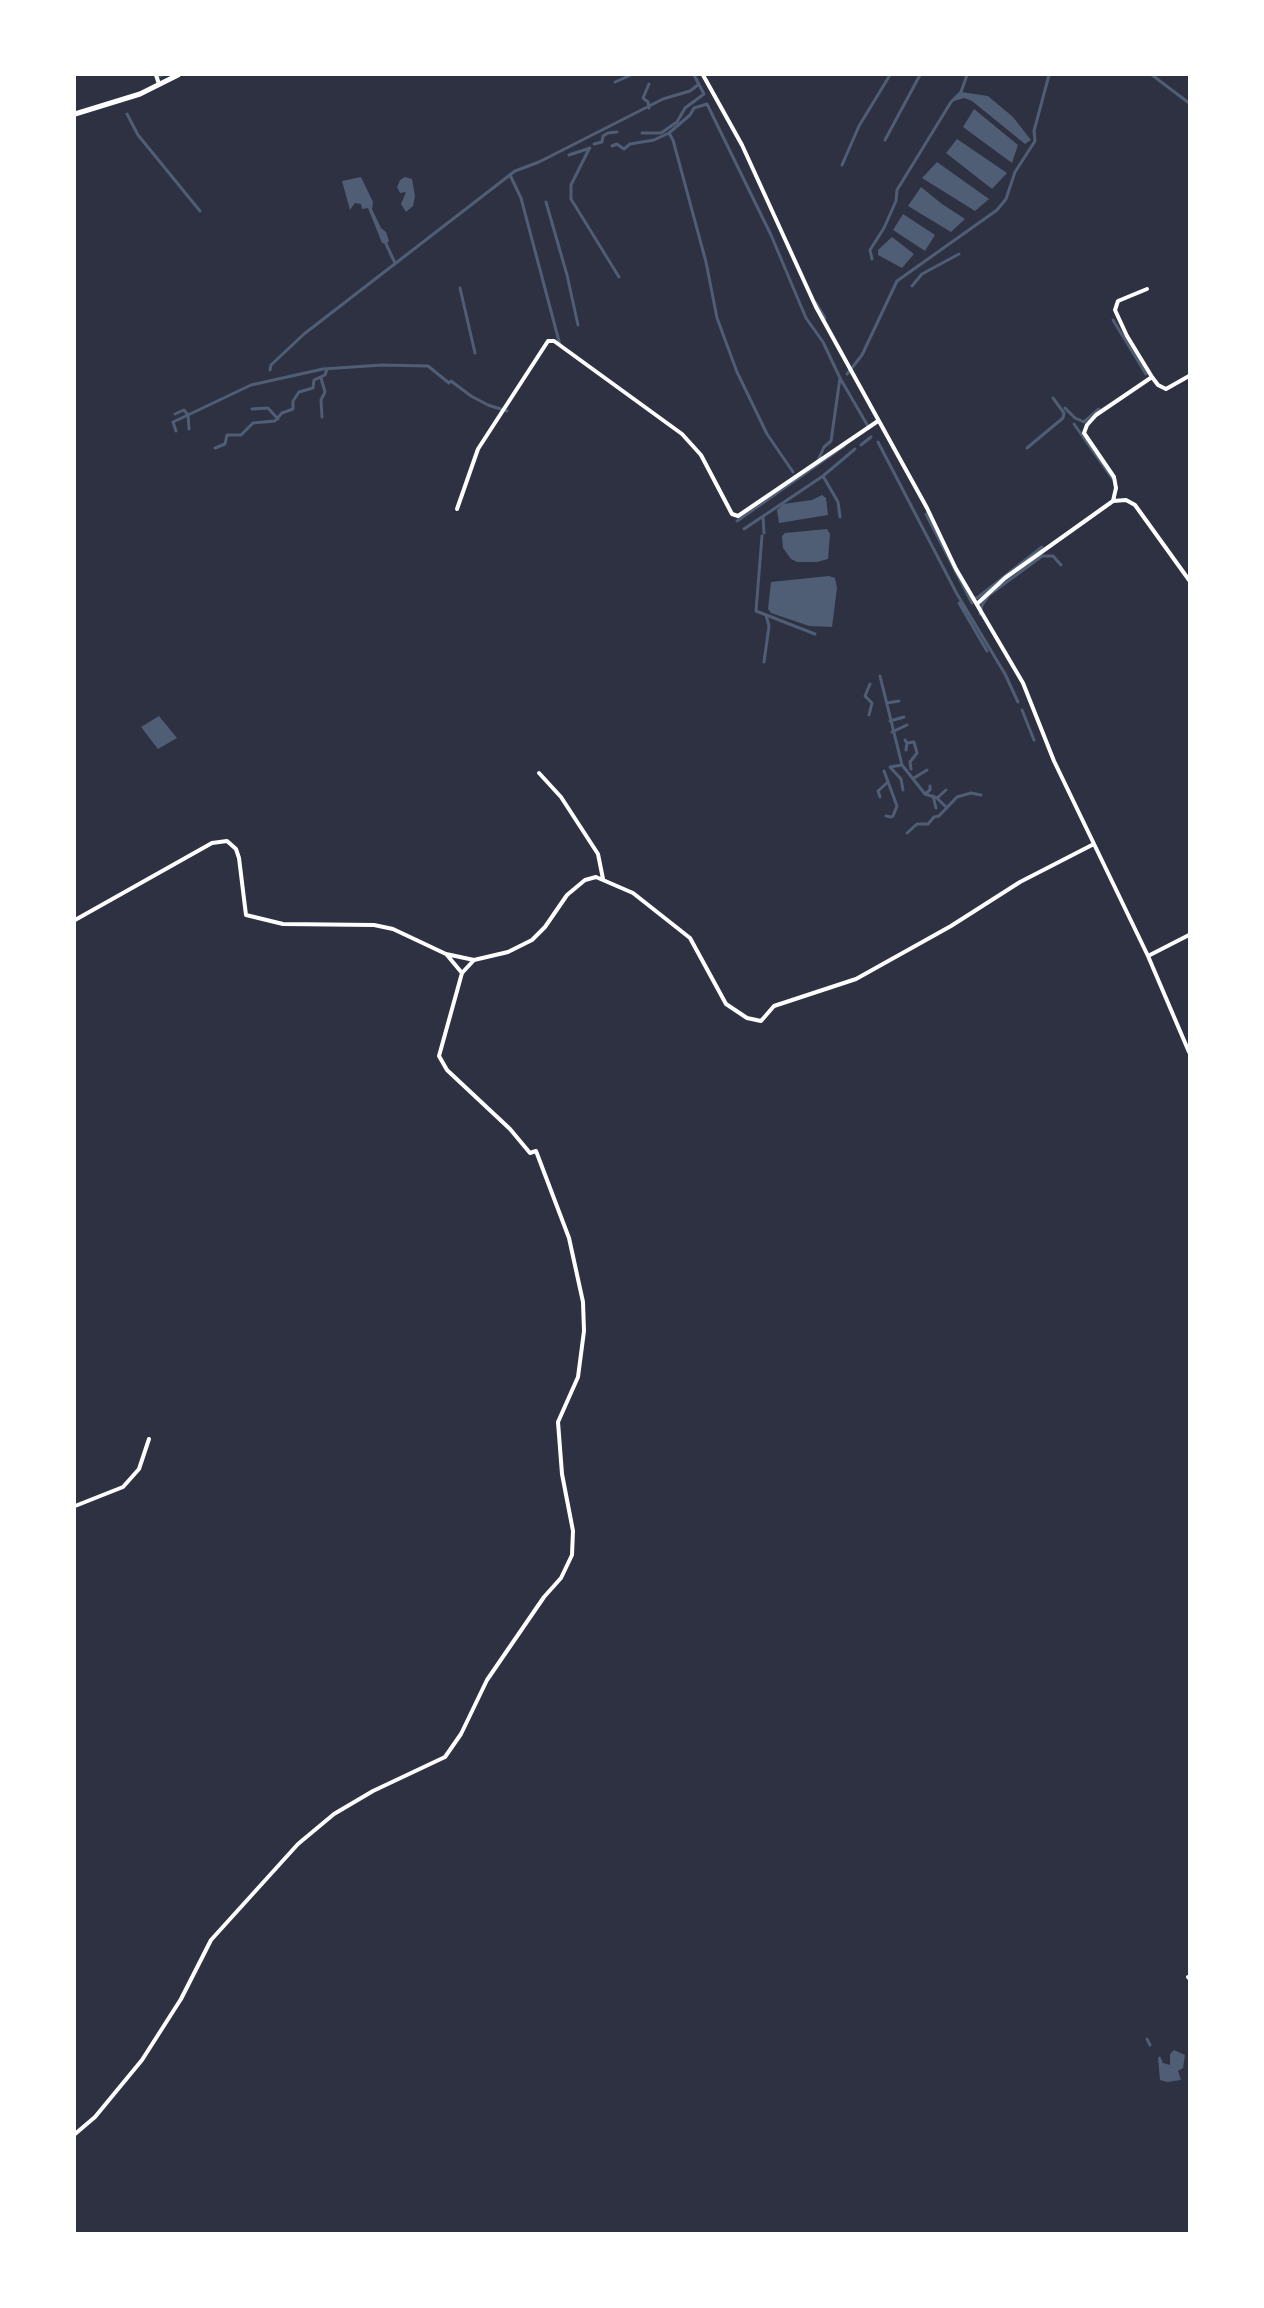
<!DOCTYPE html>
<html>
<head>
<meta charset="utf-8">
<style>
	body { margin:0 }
	#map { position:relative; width:1264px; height:2308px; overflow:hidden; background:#2d3142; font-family:Signika,sans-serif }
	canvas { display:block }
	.frame { position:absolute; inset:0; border:76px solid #fff; pointer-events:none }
</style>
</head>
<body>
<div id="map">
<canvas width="1264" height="2308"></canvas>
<div class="frame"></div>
</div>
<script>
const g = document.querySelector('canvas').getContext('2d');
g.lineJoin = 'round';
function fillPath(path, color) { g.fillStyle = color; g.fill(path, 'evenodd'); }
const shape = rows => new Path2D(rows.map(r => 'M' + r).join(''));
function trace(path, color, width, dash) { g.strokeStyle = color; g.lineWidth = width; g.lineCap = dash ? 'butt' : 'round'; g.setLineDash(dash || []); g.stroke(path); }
fillPath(shape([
	[961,92,988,96,1013,117,1031,140,1025,144,972,101,964,98,951,102],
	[974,109,1018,145,1012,163,963,127],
	[957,139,1007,173,992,189,946,153],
	[937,162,989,199,975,211,922,178],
	[361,177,373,202,372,209,381,228,386,232,389,241,386,244,382,243,368,208,362,209,361,204,355,203,350,210,342,181],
	[405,177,412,179,415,196,413,206,406,212,401,204,406,192,400,193,397,187,400,180],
	[921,187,942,204,965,219,951,232,908,206],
	[903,214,935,235,925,251,893,230],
	[892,237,914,254,902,268,878,255,878,250],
	[822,495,826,498,828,515,779,523,777,510,783,504,812,500],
	[827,529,830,534,828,559,817,562,797,562,791,559,783,548,782,536,785,533],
	[829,576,835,578,837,588,832,627,809,626,771,613,768,609,771,582],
	[159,716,177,738,158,749,141,727],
	[1174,2050,1185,2055,1183,2068,1178,2071,1181,2080,1167,2082,1160,2080,1158,2058,1160,2056,1163,2063,1170,2065,1170,2054]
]), '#4f5d75');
trace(shape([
	[1152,75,1189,103],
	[160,76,162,75],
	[615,82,631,75],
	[649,84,643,98,648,102,649,108],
	[127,114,138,135,200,211],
	[642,133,661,133,677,122,685,108,704,94,694,75],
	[669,133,673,140,706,262,717,318,737,372,767,434,793,472],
	[885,140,920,75],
	[594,144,602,142,603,136,608,133,617,132],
	[612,146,617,144,624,149,630,144,654,140,669,133,690,115,694,108,707,104,771,235,806,318,823,342,840,378,831,441,824,447,816,465],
	[589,149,571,185,571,199,619,277],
	[569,155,590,148],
	[842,165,859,126,890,75],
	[510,175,521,198,560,345],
	[546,202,567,275,578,325],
	[386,244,395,263],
	[872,259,870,250,884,228,896,201,897,190,951,102,961,92,967,75],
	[912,286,922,274,959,254],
	[460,288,475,353],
	[816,303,825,318],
	[1113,320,1146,374],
	[270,370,271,365,304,334,515,171,539,162,663,99,690,91,699,84],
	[847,374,862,355,897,281,997,210,1006,199,1015,172,1035,141,1034,131,1049,75],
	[321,378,325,392,321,400,322,417],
	[840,378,869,428],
	[1065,408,1075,418,1084,422,1099,409],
	[252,409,268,408,278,419],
	[175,414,184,410,188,415,251,385,323,369,382,365,428,366,449,383,451,381,471,396,488,405,507,411],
	[188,415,189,429],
	[1074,424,1112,478],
	[176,431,173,422,188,415],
	[878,442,957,594,1005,674,1018,702],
	[861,445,871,437],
	[215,448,225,444,227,435,241,435,253,423,275,421,282,413,293,409,293,401,299,392,313,388,314,380,325,375,327,369],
	[1027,448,1063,418,1064,413,1053,398],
	[823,476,838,502,840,517],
	[926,514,972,603],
	[763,517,764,533],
	[737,521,844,446],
	[744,529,823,476,855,449],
	[762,536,756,611,815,634],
	[972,598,977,598,1042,547],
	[959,603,987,651],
	[980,614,982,605,989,595,1042,556,1053,556,1061,565],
	[764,662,769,626,766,615],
	[880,676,902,765,925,794,937,798,947,808],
	[887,703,899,701],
	[1022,710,1034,740],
	[869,715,872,703,865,696,870,684],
	[890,721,904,717],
	[892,732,907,725],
	[905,740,907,743,906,750],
	[907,743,914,742,917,753,910,762,911,769],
	[890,767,901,779,903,790],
	[890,767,902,765],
	[884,771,897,806,893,816],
	[914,778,927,770],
	[925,794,930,790,930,786],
	[933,796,936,808],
	[880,797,878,791,888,782],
	[937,798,946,790],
	[886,816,891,817],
	[907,833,917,824,928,824,934,817,939,816,957,797,971,793,981,795],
	[1147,2039,1150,2045]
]), '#4f5d75', 3);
trace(shape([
	[156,75,159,84],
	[703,75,742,145,816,307,927,508,956,569,1023,683,1054,761,1148,956,1189,1052],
	[1147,289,1118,301,1115,310,1127,336,1152,377],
	[1113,501,1116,488,1114,477,1084,433,1087,425,1096,415,1152,377,1158,385,1166,389,1189,376],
	[457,509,478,449,548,341,554,341,682,434,701,455,732,514,738,516,878,421],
	[978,603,1005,578,1113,501,1126,500,1135,505,1189,580],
	[539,773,561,797,598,854,603,879],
	[75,920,212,843,227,841,236,849,239,858,246,915,283,924,374,925,393,929,446,954,474,960,508,952,532,940,545,927,567,895,585,880,596,877,633,893,690,938,726,1004,747,1018,761,1021,774,1006,856,979,951,926,1020,882,1092,845],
	[447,955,462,973],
	[1148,956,1189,935],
	[75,1506,123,1487,139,1469,149,1439],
	[1188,1977,1189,1978],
	[75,2134,95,2117,142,2060,181,1999,211,1940,298,1844,334,1814,373,1791,445,1757,461,1734,487,1680,544,1597,561,1578,572,1555,573,1531,562,1474,558,1422,578,1377,584,1331,583,1302,569,1238,536,1151,530,1153,510,1129,447,1070,439,1056,462,973,474,960]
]), '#fff', 4);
trace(shape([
	[75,114,140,94,178,75]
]), '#fff', 5);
</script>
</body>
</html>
